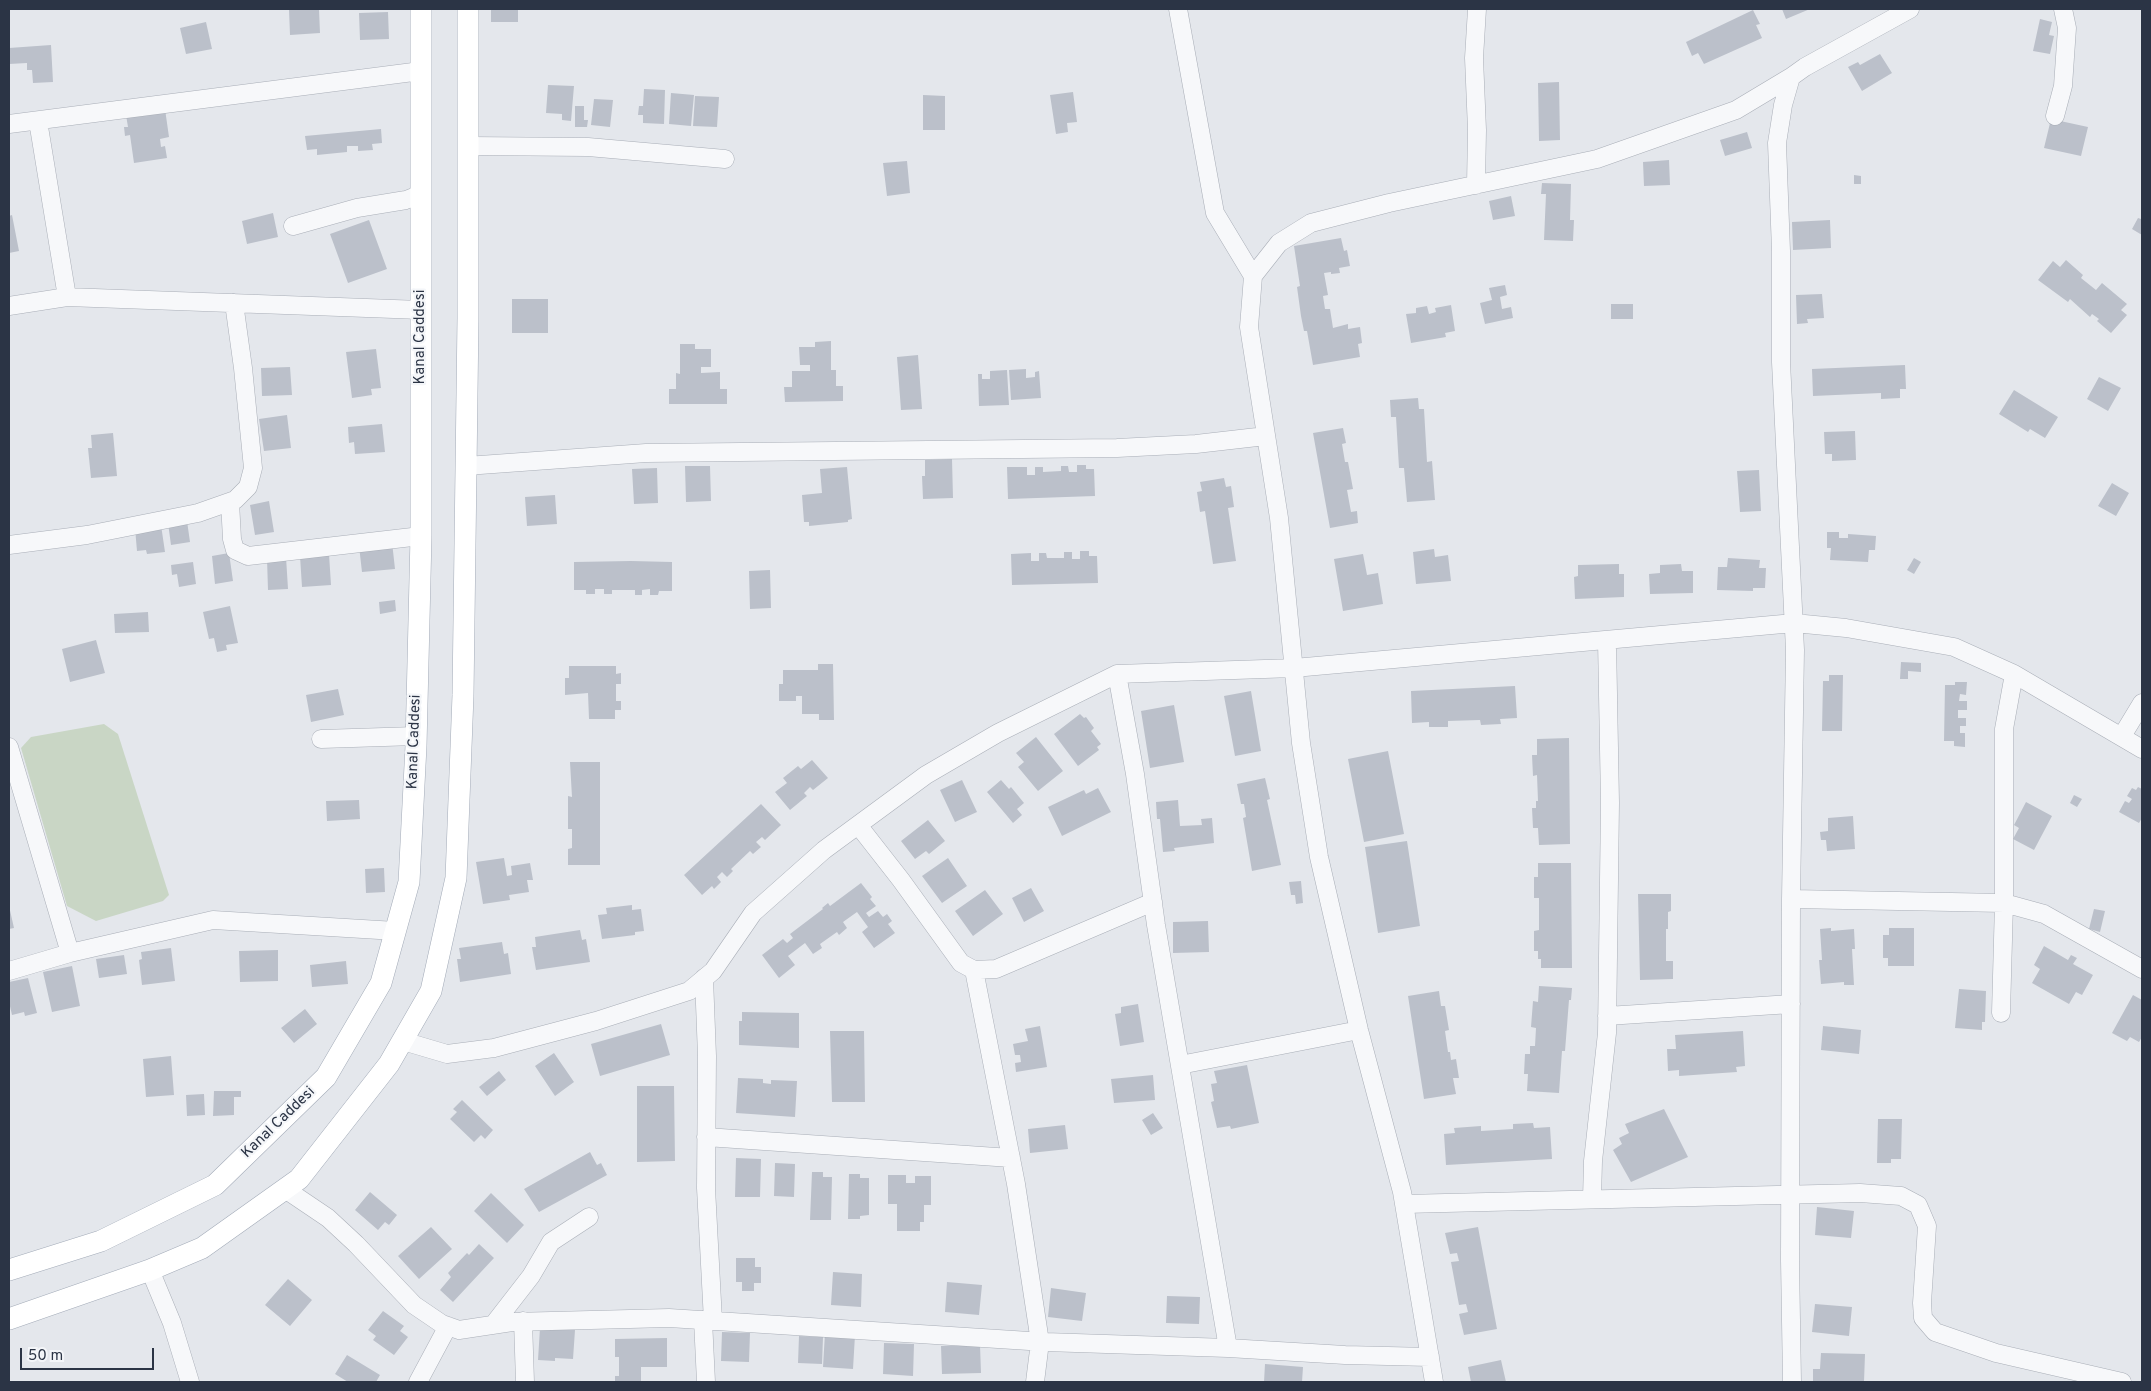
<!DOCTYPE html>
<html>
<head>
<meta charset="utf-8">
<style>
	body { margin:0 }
	#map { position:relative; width:2151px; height:1391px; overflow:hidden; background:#e4e7ec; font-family:Overpass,sans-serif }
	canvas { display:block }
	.frame { position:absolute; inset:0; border:10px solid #2b3445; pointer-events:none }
	.scale { position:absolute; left:20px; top:1348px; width:134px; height:22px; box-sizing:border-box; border:2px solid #2b3445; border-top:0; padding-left:6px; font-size:15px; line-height:18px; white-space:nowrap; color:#2b3445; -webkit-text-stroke:4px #f4f6f9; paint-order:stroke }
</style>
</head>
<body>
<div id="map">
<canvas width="2151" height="1391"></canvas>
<div class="frame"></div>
<div class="scale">50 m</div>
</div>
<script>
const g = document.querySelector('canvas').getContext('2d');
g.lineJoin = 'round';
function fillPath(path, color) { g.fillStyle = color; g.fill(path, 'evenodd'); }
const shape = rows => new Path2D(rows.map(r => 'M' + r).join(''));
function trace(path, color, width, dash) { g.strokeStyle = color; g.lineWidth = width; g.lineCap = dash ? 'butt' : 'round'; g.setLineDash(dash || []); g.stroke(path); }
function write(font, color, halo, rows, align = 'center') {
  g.font = font + ' Overpass,sans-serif'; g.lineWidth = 4.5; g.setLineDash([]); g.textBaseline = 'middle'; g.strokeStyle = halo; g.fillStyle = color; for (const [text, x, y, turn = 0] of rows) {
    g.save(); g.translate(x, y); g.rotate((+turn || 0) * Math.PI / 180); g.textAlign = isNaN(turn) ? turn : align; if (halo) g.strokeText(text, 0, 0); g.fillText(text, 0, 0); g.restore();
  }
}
fillPath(shape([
	[104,724,118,734,169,895,163,901,96,921,67,906,21,748,31,737]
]), '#c9d6c5');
fillPath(shape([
	[289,9,319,9,320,33,290,35],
	[491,9,518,9,518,22,491,22],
	[1782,9,1810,9,1786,19],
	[1753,10,1760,24,1756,25,1762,38,1704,64,1698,53,1692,56,1686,42],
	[388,12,389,39,360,40,359,13],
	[2040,19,2052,22,2049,35,2054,36,2050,54,2033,51],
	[206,22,212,49,186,54,180,28],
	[51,45,53,82,33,83,32,70,27,70,27,63,9,64,9,48],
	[1880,54,1892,73,1862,91,1848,67,1858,62,1860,65],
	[1559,82,1560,140,1539,141,1538,83],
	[548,85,574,86,571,121,562,120,562,114,546,113],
	[644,89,665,90,664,124,643,123,643,115,638,115,639,106,643,106],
	[1073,92,1077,122,1067,123,1068,132,1056,134,1050,95],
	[671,93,694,95,691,126,669,124],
	[923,95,945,96,945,130,923,130],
	[695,96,719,97,717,127,693,126],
	[594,99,613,100,610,127,591,125],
	[575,106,584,106,584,120,588,120,587,127,575,127],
	[165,109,169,137,160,139,161,147,165,146,167,158,134,163,130,135,125,136,124,127,128,127,126,115],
	[2051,119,2088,127,2081,156,2044,148],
	[381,129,382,143,372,144,373,150,358,151,358,146,347,146,347,152,317,155,317,149,307,150,305,136],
	[1747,132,1752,148,1725,156,1720,140],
	[1669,160,1670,185,1644,186,1643,162],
	[907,161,910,193,887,196,883,163],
	[1854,175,1861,176,1861,184,1854,184],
	[1542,183,1571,184,1570,220,1574,220,1573,241,1544,240,1546,194,1541,194],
	[1511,196,1515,216,1493,220,1489,201],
	[273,213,278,237,247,244,242,221],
	[12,215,19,251,9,253,9,216],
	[2142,216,2142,235,2132,229,2138,218,2141,219],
	[369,220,387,269,348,283,330,234],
	[1830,220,1831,248,1793,250,1792,222],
	[1341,238,1344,251,1347,250,1350,266,1339,268,1340,273,1331,274,1331,272,1324,273,1328,295,1323,296,1325,309,1330,309,1333,328,1348,324,1348,329,1360,327,1362,343,1358,344,1360,357,1313,365,1307,331,1304,331,1301,316,1297,287,1300,286,1294,246],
	[2066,260,2083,275,2081,278,2096,290,2102,283,2127,304,2121,310,2127,315,2111,333,2097,321,2099,319,2092,314,2090,317,2070,299,2068,302,2038,280,2053,261,2060,267],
	[1505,285,1507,295,1500,297,1502,309,1511,307,1513,318,1485,324,1480,303,1492,300,1489,288],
	[1822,294,1824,318,1807,319,1808,323,1797,324,1796,295],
	[512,299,548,299,548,333,512,333],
	[1611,304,1633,304,1633,319,1611,319],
	[1451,305,1455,331,1445,333,1446,337,1411,343,1406,314,1416,313,1416,308,1427,306,1429,314,1436,312,1435,308],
	[831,341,831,370,836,370,836,386,843,386,843,401,785,402,784,387,792,387,792,371,810,371,810,365,800,365,799,347,815,347,815,342],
	[680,344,695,344,695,349,711,349,711,367,701,367,701,373,720,372,720,389,727,389,727,404,669,404,669,389,676,389,676,373,680,374],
	[376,349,381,388,371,389,372,395,352,398,346,352],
	[918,355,922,409,901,410,897,357],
	[1905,365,1906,389,1900,389,1900,398,1881,399,1881,393,1813,396,1812,369],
	[290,367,292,395,262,396,261,368],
	[1026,369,1026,378,1035,377,1035,372,1039,371,1041,398,1011,400,1009,370],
	[1007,370,1009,405,979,406,978,374,982,374,982,379,990,379,990,371],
	[2099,377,2121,388,2108,411,2087,399],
	[2014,390,2058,417,2045,438,2030,429,2028,432,1999,414],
	[1418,398,1419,409,1424,409,1427,462,1432,461,1435,500,1407,502,1404,468,1399,468,1396,417,1391,417,1390,400],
	[287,415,291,448,264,451,259,419],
	[382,424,385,452,355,454,354,442,349,443,348,427],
	[1343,428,1346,443,1342,444,1345,462,1348,462,1353,489,1347,490,1351,512,1357,511,1358,523,1330,528,1313,433],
	[1855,431,1856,460,1832,461,1832,454,1825,454,1824,432],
	[113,433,117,476,91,478,88,448,92,448,91,435],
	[952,459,953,498,923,499,922,476,925,476,925,460],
	[1077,465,1086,465,1086,469,1094,469,1095,496,1008,499,1007,467,1027,467,1027,475,1035,475,1035,467,1043,467,1043,472,1061,471,1061,466,1068,466,1069,472,1077,472],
	[685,466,710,466,711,501,686,502],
	[847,467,852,519,848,520,848,522,809,526,809,522,804,522,802,495,822,493,820,469],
	[657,468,658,503,634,504,632,469],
	[1759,470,1761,511,1740,512,1737,471],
	[1224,478,1226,487,1231,486,1234,507,1228,508,1236,561,1213,564,1205,511,1200,512,1197,492,1202,491,1200,482],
	[2112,483,2129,493,2116,516,2098,506],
	[555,495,557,524,527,526,525,497],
	[269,501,274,532,255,535,250,505],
	[187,521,190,542,171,545,168,523],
	[161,525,165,552,147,554,146,550,137,551,135,528],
	[1827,532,1839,532,1839,538,1848,538,1848,534,1876,536,1875,550,1869,550,1868,562,1830,560,1831,548,1827,548],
	[392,542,395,569,362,572,359,546],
	[1434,549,1435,557,1448,555,1451,581,1416,584,1413,552],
	[1080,551,1089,551,1089,556,1097,556,1098,583,1012,585,1011,554,1031,553,1031,561,1039,561,1039,553,1046,553,1047,558,1064,558,1064,552,1072,552,1072,559,1080,559],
	[229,553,233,581,215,584,212,556],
	[329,554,331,585,302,587,300,556],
	[1363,554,1367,575,1378,573,1383,604,1343,611,1334,559],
	[286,557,288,589,268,590,267,558],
	[1728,558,1760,560,1759,568,1766,568,1765,588,1753,588,1753,591,1717,590,1718,567,1727,567],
	[1914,558,1921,562,1914,574,1907,570],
	[631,561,672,562,672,591,659,591,658,595,650,595,650,589,642,590,642,595,635,595,635,590,612,590,612,594,604,594,604,589,595,589,595,594,586,594,586,590,574,590,574,562],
	[193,562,196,584,179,587,177,574,172,575,171,565],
	[1619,564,1619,574,1624,574,1624,597,1575,599,1574,577,1578,576,1578,565],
	[1681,564,1682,571,1693,571,1693,593,1650,594,1649,574,1660,573,1660,565],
	[770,570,771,608,750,609,749,571],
	[395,600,396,611,380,614,379,602],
	[230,606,238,643,226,645,227,650,217,652,214,638,209,639,203,612],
	[148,612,149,632,115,633,114,614],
	[96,640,105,673,70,682,62,649],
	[1901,662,1921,663,1921,672,1908,671,1908,679,1900,679],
	[818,664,833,664,834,720,819,720,819,714,802,714,802,696,796,696,796,701,779,701,779,684,783,684,783,670,818,670],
	[569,666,616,666,616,674,621,673,621,684,616,684,616,701,621,701,621,710,615,710,615,719,589,719,588,693,565,695,565,678,569,678],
	[1829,675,1843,675,1842,731,1822,731,1823,681,1829,681],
	[1955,682,1967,682,1966,695,1960,694,1959,701,1967,701,1967,710,1958,710,1958,718,1966,718,1966,726,1960,726,1960,733,1965,733,1965,747,1954,746,1954,741,1944,741,1945,685,1955,685],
	[1515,686,1517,718,1500,719,1501,724,1481,725,1480,720,1448,721,1448,727,1429,727,1429,722,1412,723,1411,691],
	[338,689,344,715,311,722,306,695],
	[1251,691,1261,751,1235,756,1224,696],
	[1174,705,1184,762,1150,768,1141,711],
	[1080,714,1084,718,1086,717,1094,728,1091,731,1101,744,1097,747,1099,750,1078,766,1054,734],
	[1036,737,1063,771,1038,791,1018,767,1024,762,1016,753],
	[1569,738,1570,844,1539,845,1538,828,1533,828,1532,808,1536,808,1536,801,1538,801,1537,775,1533,776,1532,755,1537,755,1537,739],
	[1388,751,1404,834,1364,842,1348,759],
	[812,760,828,778,813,790,810,787,804,793,807,796,790,810,775,792,787,783,783,778,798,766,801,769],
	[570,762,600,762,600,865,568,865,568,849,572,848,572,829,568,829,568,796,572,797],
	[1265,778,1270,799,1267,800,1281,865,1252,871,1243,818,1246,817,1244,804,1241,804,1237,784],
	[962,780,977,812,955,822,940,790],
	[1001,780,1009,789,1011,787,1024,803,1017,809,1022,815,1013,823,987,792],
	[2138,787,2142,789,2142,818,2139,823,2119,812,2125,801,2129,803,2132,799,2127,796,2132,788,2136,790],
	[1098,788,1111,812,1062,836,1048,807,1084,790,1086,794],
	[2074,795,2082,799,2077,807,2070,803],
	[359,800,360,819,327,821,326,801],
	[1178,800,1180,826,1202,825,1201,819,1212,818,1214,843,1174,848,1175,851,1163,852,1160,819,1157,819,1156,802],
	[2026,802,2052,816,2034,850,2013,839,2019,828,2014,825],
	[761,804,781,825,765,840,762,837,756,842,761,847,753,854,750,851,731,869,733,871,727,877,722,872,717,877,721,882,714,889,712,886,702,895,684,875],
	[1853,816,1855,849,1827,851,1826,840,1821,840,1820,832,1828,831,1828,818],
	[928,820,945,841,929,854,926,851,915,859,901,841],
	[1407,841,1420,926,1378,933,1365,847],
	[504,858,507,876,512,875,511,866,530,863,533,880,527,880,529,892,509,895,510,900,483,904,476,862],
	[948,858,967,886,942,903,922,876],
	[1538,863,1571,863,1572,968,1541,968,1541,959,1538,959,1538,951,1534,951,1534,931,1539,930,1539,898,1534,898,1534,877,1538,877],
	[384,868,385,892,366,893,365,869],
	[1301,881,1303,903,1296,904,1295,895,1291,895,1289,882],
	[861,883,872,897,870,899,876,906,866,913,869,917,878,911,883,917,887,914,892,921,888,924,895,933,874,948,862,932,868,927,857,912,843,922,847,928,839,935,837,932,820,944,822,948,813,954,805,943,788,956,795,965,779,978,762,955,783,939,787,943,793,938,790,934,823,909,822,908,828,903,830,906],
	[1031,888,1044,911,1024,922,1012,898],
	[985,890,1003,914,973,936,955,911],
	[1638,894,1671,894,1671,911,1668,912,1668,929,1666,929,1666,961,1673,961,1673,979,1640,980],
	[632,905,632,910,641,909,644,931,635,932,635,935,602,939,598,915,607,914,606,908],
	[9,906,14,928,9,929],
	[2094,909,2105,911,2100,932,2089,929],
	[1208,921,1209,952,1173,953,1173,922],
	[1831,928,1831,931,1854,929,1855,949,1852,949,1854,985,1844,985,1844,982,1821,984,1819,960,1822,960,1820,929],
	[1889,928,1914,928,1914,966,1888,966,1888,958,1883,958,1883,935,1889,935],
	[580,930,582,940,586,939,590,962,536,970,532,947,536,947,535,937],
	[502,942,504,954,508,953,511,974,460,982,457,959,461,959,459,948],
	[2044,946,2068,960,2071,955,2077,958,2073,964,2093,975,2082,995,2076,992,2069,1004,2032,983,2040,969,2034,965],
	[171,948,175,981,142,985,139,960,142,959,141,952],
	[278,950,278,981,240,982,239,951],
	[124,955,127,974,99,978,96,959],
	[346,961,348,984,312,987,310,965],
	[72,966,80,1006,52,1012,43,972],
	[28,978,37,1013,25,1016,24,1012,12,1015,9,1002,9,982],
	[1539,986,1572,988,1571,1000,1569,1000,1565,1051,1562,1051,1559,1093,1527,1091,1528,1074,1524,1074,1525,1054,1530,1054,1530,1046,1535,1046,1536,1028,1531,1027,1533,1001,1538,1002],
	[1959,989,1986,991,1985,1022,1982,1022,1982,1030,1955,1028],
	[1439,991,1441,1006,1445,1006,1449,1030,1445,1031,1448,1052,1450,1052,1451,1060,1456,1059,1459,1078,1453,1078,1456,1094,1424,1099,1408,996],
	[2133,995,2142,1000,2142,1037,2139,1042,2130,1037,2127,1041,2112,1033],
	[1138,1004,1144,1042,1120,1046,1115,1014,1121,1013,1121,1007],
	[305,1009,317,1024,294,1043,281,1028],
	[742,1012,799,1013,799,1048,739,1045,739,1021,742,1021],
	[661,1024,670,1055,600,1076,591,1044],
	[1040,1026,1047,1067,1016,1072,1015,1063,1021,1062,1020,1055,1015,1055,1013,1044,1028,1041,1025,1029],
	[1823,1026,1861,1030,1859,1054,1821,1050],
	[830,1031,864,1031,865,1102,832,1102],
	[1743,1031,1745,1066,1736,1067,1737,1072,1679,1076,1679,1070,1668,1071,1667,1049,1676,1049,1675,1035],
	[554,1053,574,1082,555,1096,535,1066],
	[171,1056,174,1095,146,1097,143,1059],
	[1247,1065,1259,1123,1231,1129,1230,1126,1217,1128,1211,1102,1214,1101,1211,1084,1217,1083,1214,1071],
	[499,1071,506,1080,487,1096,479,1087],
	[1153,1075,1155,1100,1114,1103,1111,1079],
	[738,1078,763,1079,763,1083,771,1084,771,1080,797,1081,795,1117,736,1113],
	[637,1086,674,1086,675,1161,637,1162],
	[214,1091,241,1091,241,1097,234,1097,234,1115,213,1116],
	[204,1094,205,1115,187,1116,186,1095],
	[462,1100,493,1130,485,1139,481,1135,474,1142,450,1119,457,1112,453,1109],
	[1664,1109,1688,1157,1631,1182,1613,1150,1622,1144,1619,1138,1629,1133,1625,1124],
	[1153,1113,1163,1128,1151,1135,1142,1120],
	[1878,1119,1902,1119,1901,1159,1891,1159,1891,1163,1877,1163],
	[1533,1123,1534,1128,1550,1127,1552,1159,1446,1165,1444,1134,1455,1133,1454,1128,1481,1126,1481,1131,1513,1129,1513,1124],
	[1065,1125,1068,1149,1030,1153,1028,1129],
	[590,1152,597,1165,601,1163,607,1175,539,1212,524,1189],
	[736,1158,761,1159,760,1197,735,1197],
	[775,1163,795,1164,794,1197,774,1196],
	[812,1172,823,1172,823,1177,832,1177,831,1220,810,1220],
	[849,1174,860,1174,860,1178,869,1178,869,1215,860,1216,860,1219,848,1219],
	[888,1175,906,1175,906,1183,915,1183,915,1176,931,1176,931,1205,924,1205,924,1222,920,1222,920,1231,897,1231,897,1204,888,1204],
	[370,1192,397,1215,389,1225,385,1222,378,1230,355,1210],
	[491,1193,524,1225,507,1243,474,1211],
	[1817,1207,1854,1211,1851,1238,1815,1235],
	[431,1227,452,1249,419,1279,398,1256],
	[1478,1227,1497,1329,1464,1335,1459,1314,1468,1312,1466,1304,1459,1305,1451,1262,1459,1261,1457,1253,1450,1254,1445,1233],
	[479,1244,494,1258,453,1302,440,1290,451,1277,448,1273,467,1253,469,1255],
	[736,1258,755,1258,755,1267,761,1267,761,1283,754,1283,754,1291,742,1291,742,1282,736,1282],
	[833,1272,862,1274,861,1307,831,1305],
	[288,1279,312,1300,290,1326,265,1305],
	[947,1282,982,1285,979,1315,945,1312],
	[1051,1288,1086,1293,1082,1321,1048,1317],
	[1167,1296,1200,1297,1199,1324,1166,1323],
	[1815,1304,1852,1307,1849,1336,1812,1332],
	[383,1311,404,1326,400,1331,408,1337,394,1355,373,1340,376,1336,368,1330],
	[540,1328,575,1330,573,1359,555,1358,555,1361,538,1360],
	[722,1332,750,1333,749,1362,721,1361],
	[825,1333,855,1335,853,1369,823,1367],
	[799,1336,823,1337,822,1364,798,1363],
	[667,1338,667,1367,641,1367,641,1382,615,1382,615,1376,619,1376,619,1357,615,1357,615,1339],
	[884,1343,914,1344,913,1376,883,1374],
	[980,1345,981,1373,942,1374,941,1346],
	[1821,1353,1865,1354,1864,1382,1813,1381,1813,1369,1820,1369],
	[347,1355,380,1375,376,1382,348,1382,335,1374],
	[1501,1360,1506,1382,1471,1382,1468,1367],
	[1265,1364,1303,1367,1302,1382,1264,1382]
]), '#bbc0ca');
const minor = shape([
	[1178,9,1215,213,1253,276],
	[2055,116,2063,86,2067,28,2063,9],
	[38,121,67,297],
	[9,124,421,71],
	[468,146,588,147,725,159],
	[1476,185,1477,130,1474,58,1477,9],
	[293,226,357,208,406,200,421,194],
	[9,306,67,297,421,310],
	[466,466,646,453,1117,448,1196,444,1266,436],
	[230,502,232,539,235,550,248,556,421,536],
	[9,545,87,535,198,513,235,500,248,487,253,468,243,368,234,303],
	[1117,674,1135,774,1156,925,1228,1348,1345,1355,1430,1357],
	[2014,674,2004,729,2004,903,2044,914,2142,969],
	[2122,736,2142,703],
	[321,739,416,736],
	[9,747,70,953],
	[858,825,901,880,961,963,974,970,996,969,1153,902],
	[1791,899,2004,903,2001,1013],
	[974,970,1016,1184,1040,1342,1035,1382],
	[9,971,70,953,213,920,396,931],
	[704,978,707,1056,706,1188,713,1321],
	[1607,1016,1791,1004],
	[403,1041,447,1054,494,1048,596,1021,689,991,713,971,753,913,824,850,926,775,998,733,1117,674,1294,668,1794,623,1846,628,1954,647,2014,674,2142,749],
	[1180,1065,1359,1030],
	[706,1137,1011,1158],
	[285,1189,328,1218,356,1244,414,1305,442,1324,459,1330,512,1322,669,1318,1045,1342,1228,1348],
	[1592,1199,1593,1161,1607,1033,1610,803,1607,640],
	[1404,1204,1860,1193,1901,1196,1918,1205,1927,1226,1922,1303,1923,1318,1935,1332,1996,1353,2122,1382],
	[150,1270,172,1323,190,1382],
	[703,1320,706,1382],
	[523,1321,525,1382],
	[493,1325,531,1276,551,1242,589,1217],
	[418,1382,448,1326],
	[1434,1382,1402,1192,1359,1030,1319,857,1301,743,1279,518,1249,327,1253,276,1279,243,1311,223,1389,203,1597,159,1736,110,1791,77],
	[1792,1382,1790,1260,1791,899,1795,650,1781,362,1781,251,1777,143,1783,105,1791,77,1805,67,1910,9]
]);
const major = shape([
	[9,1270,101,1241,215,1185,326,1077,381,983,409,882,416,746,421,536,421,9],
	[9,1319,150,1270,202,1248,299,1179,389,1064,431,991,456,878,463,695,468,318,468,9]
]);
trace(minor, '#a9aeb7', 19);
trace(major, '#a3abb8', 22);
trace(minor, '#f7f8fa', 18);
trace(major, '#fff', 21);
write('15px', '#2b3445', '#f4f6f9', [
	["Kanal Caddesi",421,337,-90],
	["Kanal Caddesi",415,742,-88],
	["Kanal Caddesi",279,1123,-44]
]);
</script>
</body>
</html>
